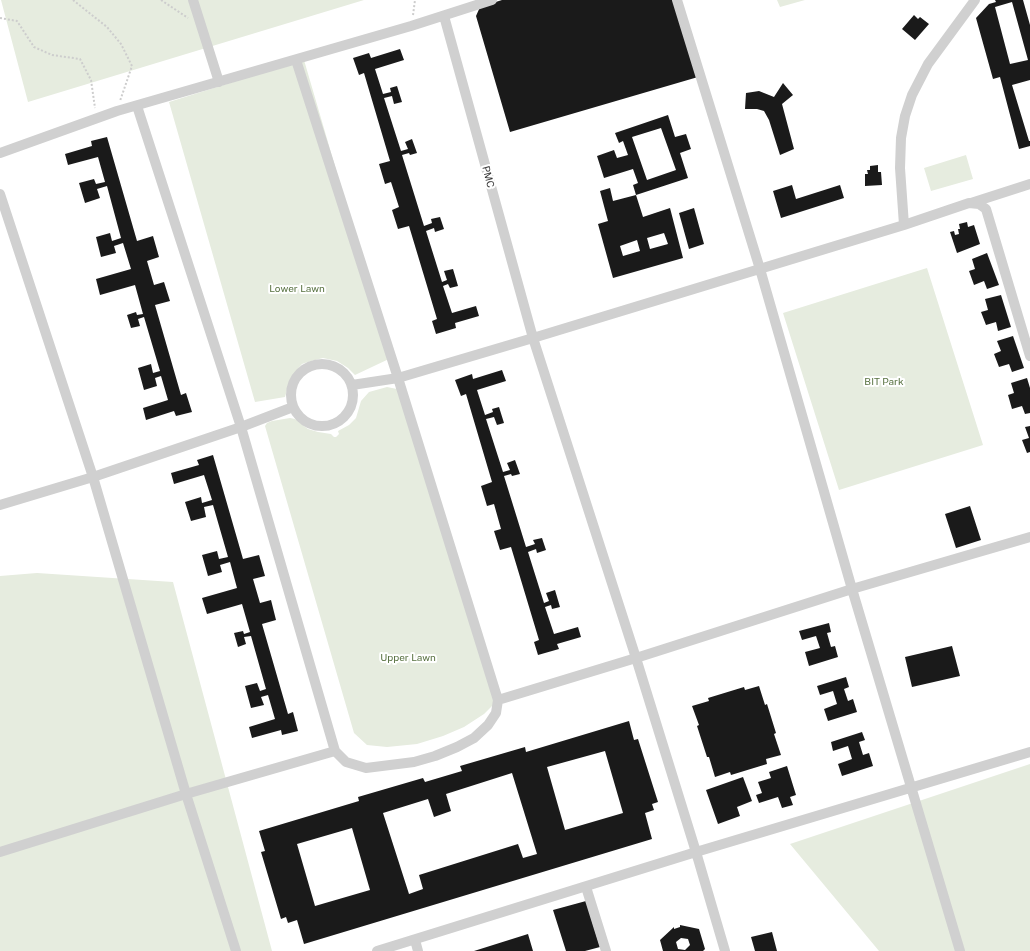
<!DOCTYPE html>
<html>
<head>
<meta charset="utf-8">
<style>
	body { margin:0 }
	canvas { display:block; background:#fff }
</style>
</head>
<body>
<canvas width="1030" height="951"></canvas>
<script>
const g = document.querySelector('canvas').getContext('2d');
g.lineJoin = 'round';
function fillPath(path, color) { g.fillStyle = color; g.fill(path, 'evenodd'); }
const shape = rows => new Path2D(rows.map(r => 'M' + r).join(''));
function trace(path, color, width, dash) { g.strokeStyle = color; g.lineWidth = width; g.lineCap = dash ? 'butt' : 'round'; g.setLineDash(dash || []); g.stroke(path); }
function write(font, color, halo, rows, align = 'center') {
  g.font = font + ' "Public Sans",sans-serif'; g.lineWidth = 4; g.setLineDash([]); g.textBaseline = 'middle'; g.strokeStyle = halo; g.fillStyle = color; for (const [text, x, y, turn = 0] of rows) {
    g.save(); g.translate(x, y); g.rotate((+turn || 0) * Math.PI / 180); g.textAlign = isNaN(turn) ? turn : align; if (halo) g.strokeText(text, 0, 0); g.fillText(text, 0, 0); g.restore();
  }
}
fillPath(shape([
	[1,0,364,0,28,102],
	[777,0,805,0,780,7],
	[304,60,391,358,355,375,348,368,337,361,323,358,311,361,302,364,296,371,289,383,285,397,255,402,169,102],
	[966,155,973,179,931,191,924,168],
	[927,268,983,445,839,490,783,313],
	[387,387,397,389,496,695,493,705,484,714,464,727,443,736,417,744,387,747,367,745,354,733,265,426,267,423,272,421,290,418,295,419,308,429,318,432,331,434,334,437,336,437,339,434,338,431,349,425,356,418,361,401,369,392],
	[37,573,173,582,272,951,0,951,0,576],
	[1030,764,1030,951,879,951,790,844]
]), '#e6ecdf');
fillPath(shape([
	[502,0,675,0,698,77,510,132,476,16,480,7],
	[995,0,1023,0,1030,25,1030,80,1012,85,1029,141,1030,141,1030,146,1019,149,1000,77,993,79,976,18,989,4,996,2],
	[1012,2,1028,60,1010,64,995,7],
	[914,15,918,19,920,17,929,24,915,40,902,29],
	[400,49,404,60,375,69,383,94,391,92,390,88,397,86,402,102,394,104,392,96,384,98,401,151,408,149,405,142,412,139,417,153,410,155,409,153,402,155,424,226,432,223,431,219,440,217,444,229,435,232,434,228,426,231,442,282,447,280,444,271,453,269,458,286,450,288,448,284,443,286,452,313,476,306,479,316,455,323,456,328,436,334,432,321,437,319,409,226,398,229,392,210,399,207,391,182,385,184,379,164,390,161,364,73,359,75,353,58,369,53,371,58],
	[783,83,793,95,782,104,794,149,780,155,769,120,764,111,757,109,745,109,746,93,759,91,774,97],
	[668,115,675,137,686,134,691,149,680,153,688,178,636,195,633,185,638,183,633,169,604,178,597,156,614,150,617,158,628,155,623,141,619,143,615,133],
	[661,128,676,170,647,180,632,137],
	[107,137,137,241,153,236,159,257,147,261,154,285,164,282,170,301,155,305,181,395,186,393,192,412,176,416,174,411,146,420,143,408,168,400,161,376,155,378,157,386,144,390,138,368,151,364,153,373,160,371,144,317,138,319,140,326,131,328,127,315,136,312,137,315,143,314,135,285,100,295,96,279,131,269,123,243,114,246,116,253,101,257,96,237,110,233,112,241,121,238,107,186,97,189,100,198,85,203,79,183,94,179,96,184,105,182,98,157,68,165,65,154,92,146,91,141],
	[878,165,878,172,881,172,882,185,865,186,865,174,868,174,867,170,870,170,870,166],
	[792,185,796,199,840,185,844,198,781,218,773,191],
	[610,188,613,201,636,195,643,217,670,208,683,258,613,278,598,224,608,221,600,191],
	[664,233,668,244,650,249,647,238],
	[637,240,640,251,623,256,620,246],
	[694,208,704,244,689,249,679,213],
	[967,222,968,227,974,225,980,244,957,253,950,232,954,231,955,235,959,234,958,229,960,229,959,224],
	[987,253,999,285,987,289,984,281,974,285,969,271,975,269,972,259],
	[1001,295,1011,327,998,331,996,322,986,325,981,312,988,310,985,299],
	[1013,336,1024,368,1012,372,1009,364,999,367,994,354,1001,351,997,341],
	[502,370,506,381,477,390,485,415,493,412,492,409,499,407,504,423,497,425,494,417,486,419,503,472,510,470,507,463,515,460,520,474,512,476,511,474,504,476,526,547,535,544,533,540,542,538,546,550,537,553,536,549,528,552,544,603,549,601,546,593,555,590,560,607,552,609,551,605,545,607,554,634,578,627,581,637,557,644,559,649,538,655,534,642,539,640,511,547,500,550,494,531,501,529,494,504,487,506,481,486,492,482,466,394,461,396,455,380,472,374,473,379],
	[1027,378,1030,388,1030,413,1025,414,1022,406,1012,409,1008,395,1014,393,1011,383],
	[1030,426,1030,452,1027,453,1022,440,1029,438,1025,427],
	[213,455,243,559,259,555,265,576,253,579,260,603,271,600,276,620,262,624,288,714,293,712,298,731,282,735,281,730,252,738,249,727,275,719,268,695,261,697,264,705,251,708,245,686,257,683,260,691,266,689,251,636,244,637,246,644,238,647,234,633,243,631,244,634,250,632,242,604,207,614,202,598,237,588,230,562,220,565,222,572,208,576,202,555,217,551,219,559,228,557,213,505,204,507,206,517,191,521,185,502,201,497,202,503,212,500,204,475,174,484,171,473,199,465,197,460],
	[970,506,981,540,956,548,945,514],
	[829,623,831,632,827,633,831,647,835,646,838,657,809,666,805,652,820,648,816,636,802,640,799,631],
	[952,646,960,676,912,687,905,657],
	[846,677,849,687,844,689,848,701,853,699,857,712,828,721,824,709,837,704,833,691,820,695,817,686],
	[759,686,765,705,767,704,776,733,774,734,781,755,766,759,767,764,731,775,730,772,715,777,709,757,707,757,697,726,699,725,692,706,709,701,708,698,744,687,745,690],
	[629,721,634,740,638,739,658,802,652,804,654,810,645,813,652,839,304,944,297,920,288,923,286,917,281,919,261,852,265,851,259,831,359,801,358,797,423,778,425,782,462,771,460,766,525,747,526,752],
	[605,751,623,813,565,830,547,767],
	[512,773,537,854,523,858,518,844,419,875,423,889,409,894,383,813,428,799,434,817,451,811,446,794],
	[352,828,370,890,315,906,297,844],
	[862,732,865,740,859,742,863,755,869,753,873,766,842,776,838,764,852,759,848,746,833,751,831,742],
	[787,766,796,795,790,797,793,805,782,808,778,797,759,803,756,795,762,793,758,782,771,778,769,772],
	[743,777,752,801,737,807,740,816,718,824,706,790],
	[586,901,600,947,585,951,566,951,553,910],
	[680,925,699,929,705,949,703,951,663,951,660,940,674,927,674,929,680,927],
	[681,938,688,939,690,945,685,950,678,949,676,942],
	[772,932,777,951,755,951,751,937],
	[528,934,533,951,474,951]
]), '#1a1a1a');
trace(shape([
	[73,0,107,27,121,44,132,66,120,101],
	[161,0,188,18],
	[413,15,415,0],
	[0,18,17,21,34,47,52,55,80,59,91,80,95,108]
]), '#cdcdcd', 2, [2, 2]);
trace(shape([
	[193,0,219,82],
	[677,0,760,269,852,589,960,951],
	[444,16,533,338,636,658,696,852,725,951],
	[137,106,241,427,335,751,346,762,366,768,414,762,435,756,457,747,474,738,488,725,496,713,498,700,398,378,296,60],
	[0,153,117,111,411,26,492,0],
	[0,194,93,477,186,794,236,951],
	[971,203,1030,184],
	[904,225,900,168,901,138,905,116,912,95,928,64,975,0],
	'291 395a31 31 0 1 1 62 0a31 31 0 1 1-62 0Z',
	[352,385,398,378,533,338,904,225,969,203,979,204,986,209,1030,356],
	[0,505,93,477,241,427,293,407],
	[498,700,636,658,852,589,1030,537],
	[0,852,186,794,335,751],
	[586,887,606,951],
	[415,940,418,951],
	[377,951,696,852,1030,752]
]), '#d0d0d0', 10);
write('10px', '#333', '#fff', [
	["PMC",488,177,75]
]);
write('10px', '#56703f', '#fff', [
	["Lower Lawn",297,289],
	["BIT Park",884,382],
	["Upper Lawn",408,658]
]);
</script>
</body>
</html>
